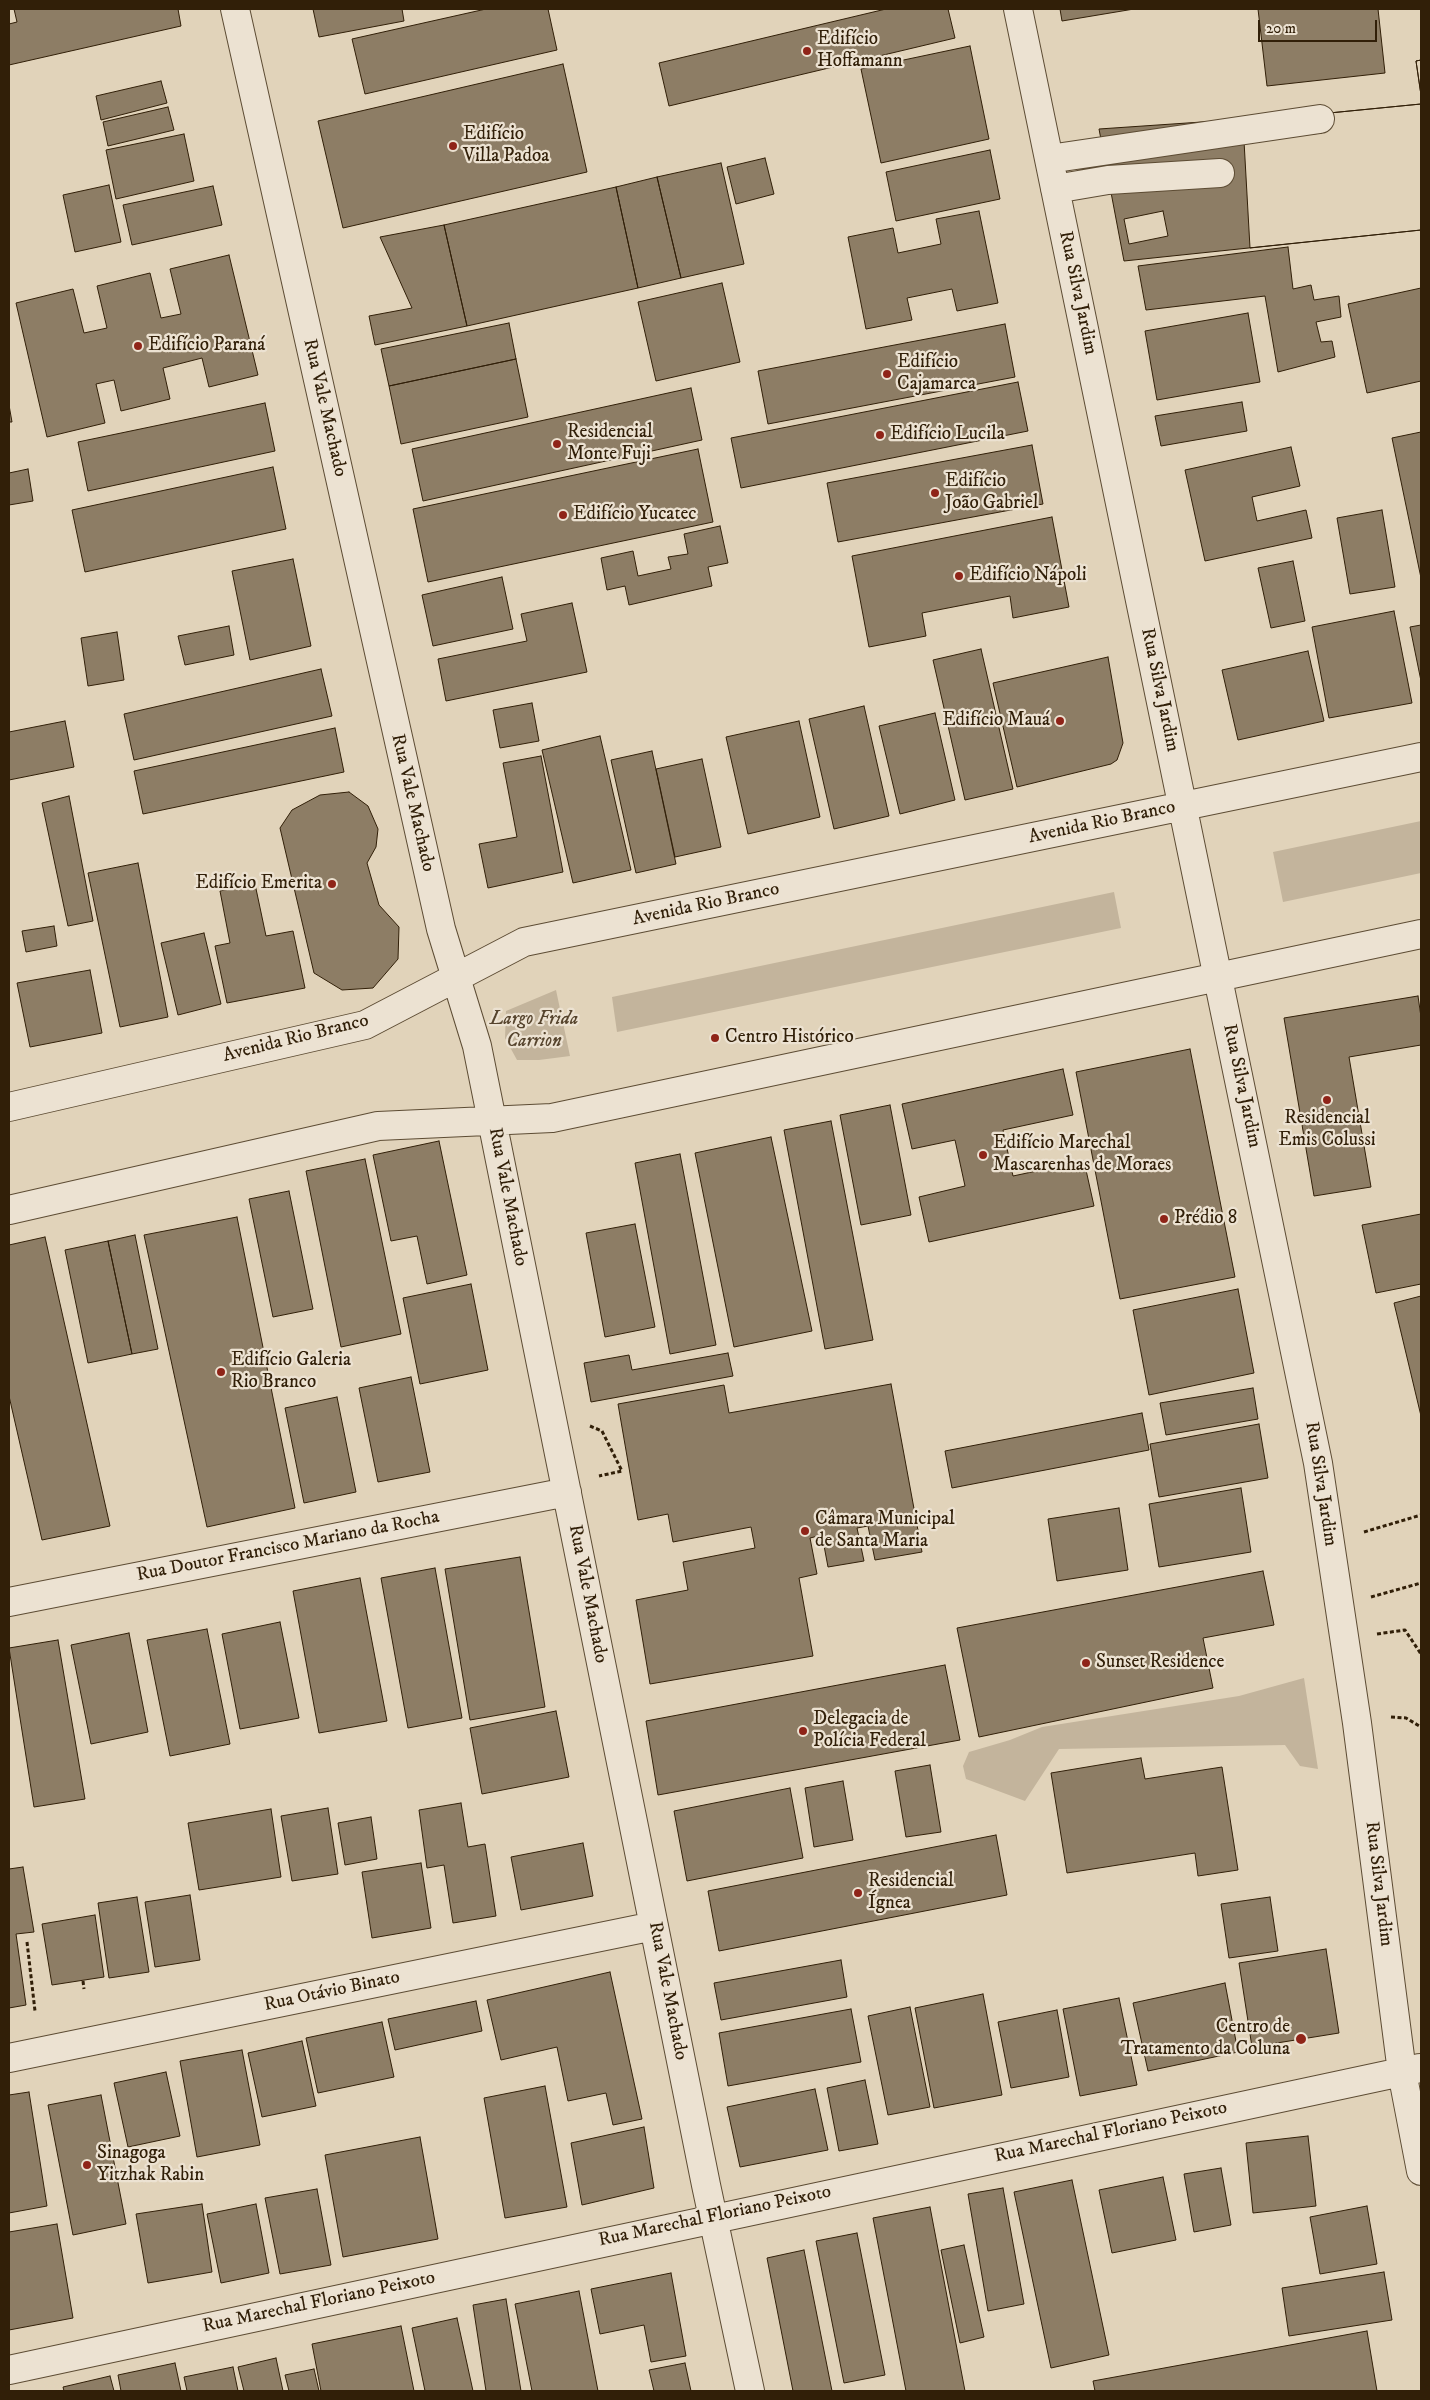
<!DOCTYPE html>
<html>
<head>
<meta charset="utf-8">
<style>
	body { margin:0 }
	#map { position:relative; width:1430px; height:2400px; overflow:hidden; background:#e1d3ba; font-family:"IM FELL DW Pica",serif }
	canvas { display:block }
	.frame { position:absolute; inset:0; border:10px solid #311f08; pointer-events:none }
	.scale { position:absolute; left:1258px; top:20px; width:119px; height:22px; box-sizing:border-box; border:2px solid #311f08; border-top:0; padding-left:6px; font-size:15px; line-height:18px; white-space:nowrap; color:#311f08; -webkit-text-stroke:4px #ece2d2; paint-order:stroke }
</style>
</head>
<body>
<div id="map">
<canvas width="1430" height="2400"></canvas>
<div class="frame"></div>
<div class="scale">20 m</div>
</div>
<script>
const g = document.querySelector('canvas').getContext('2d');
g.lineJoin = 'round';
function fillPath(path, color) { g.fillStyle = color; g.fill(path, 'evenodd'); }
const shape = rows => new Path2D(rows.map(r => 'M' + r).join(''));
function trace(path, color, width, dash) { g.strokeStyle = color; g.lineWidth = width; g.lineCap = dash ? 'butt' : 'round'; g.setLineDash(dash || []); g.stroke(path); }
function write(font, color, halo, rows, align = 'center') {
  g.font = font + ' "IM FELL DW Pica",serif'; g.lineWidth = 4.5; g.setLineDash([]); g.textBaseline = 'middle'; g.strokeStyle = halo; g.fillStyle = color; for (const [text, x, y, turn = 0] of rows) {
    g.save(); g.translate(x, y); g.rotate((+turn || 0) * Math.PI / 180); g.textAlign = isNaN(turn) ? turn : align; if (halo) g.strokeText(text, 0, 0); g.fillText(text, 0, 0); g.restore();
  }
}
fillPath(shape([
	[1421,821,1421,873,1283,902,1273,852],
	[1114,892,1121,928,617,1032,612,997],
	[556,990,570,1056,539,1060,517,1060,505,1038,506,1011],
	[1304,1678,1318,1769,1300,1766,1285,1745,1059,1749,1025,1801,966,1779,963,1766,969,1752,1010,1740,1042,1727,1239,1696]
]), '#c3b49c');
const building = shape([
	[14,9,178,9,181,26,9,65,9,24,17,22,14,9],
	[313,9,402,9,404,21,319,37,313,9],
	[486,9,548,9,557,50,365,94,352,39,486,9],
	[886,9,948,9,955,38,669,106,659,63,886,9],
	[1060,9,1134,9,1062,21,1060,9],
	[1258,9,1378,9,1385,73,1267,86,1258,9],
	[970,46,989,139,881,163,861,69,970,46],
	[1421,60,1421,95,1416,61,1421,60],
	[1421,60,1421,95,1416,61,1421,60],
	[563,64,587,172,343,228,318,121,563,64],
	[161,81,167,103,101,120,96,96,161,81],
	[1421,104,1421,230,1124,261,1099,129,1319,114,1421,104],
	[1421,104,1421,230,1250,248,1244,141,1322,133,1319,114,1421,104],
	[168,107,174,130,108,146,103,122,168,107],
	[184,134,194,181,116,199,106,150,184,134],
	[990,150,1000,199,896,221,886,172,990,150],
	[765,158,774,194,736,204,727,167,765,158],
	[721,163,744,264,681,278,657,177,721,163],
	[657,177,681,278,638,288,616,187,657,177],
	[109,185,121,242,75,252,63,195,109,185],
	[213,186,222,225,132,245,123,205,213,186],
	[616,187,638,288,467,326,444,225,616,187],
	[979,211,998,303,957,311,952,289,907,298,912,320,866,329,848,237,893,228,898,253,941,244,936,219,979,211],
	[1163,211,1168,236,1129,244,1124,219,1163,211],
	[444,225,467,326,375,345,369,316,412,308,380,237,444,225],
	[1288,247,1293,289,1311,285,1314,300,1339,296,1341,317,1316,322,1321,342,1332,341,1335,357,1278,372,1265,296,1146,310,1138,266,1288,247],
	[229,255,258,375,209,387,202,358,163,368,170,399,121,411,114,380,96,384,105,423,47,437,16,303,73,289,84,333,107,328,97,286,150,273,161,318,181,314,170,269,229,255],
	[722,283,740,362,656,381,638,302,722,283],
	[1421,288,1421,381,1367,393,1348,304,1421,288],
	[1248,313,1260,382,1157,400,1145,331,1248,313],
	[509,323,516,359,389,386,381,349,509,323],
	[1005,324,1015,377,768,424,758,371,1005,324],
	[516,359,528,417,401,444,389,386,516,359],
	[1018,382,1028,431,741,488,731,438,1018,382],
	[691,388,702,440,423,501,412,449,691,388],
	[1242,402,1247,431,1161,446,1155,416,1242,402],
	[265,403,275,451,88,491,78,442,265,403],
	[9,405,12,422,9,422,9,405],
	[1421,432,1421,578,1392,438,1421,432],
	[1032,445,1043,504,838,542,827,483,1032,445],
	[1291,447,1300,486,1252,497,1257,521,1306,510,1312,538,1205,561,1185,470,1291,447],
	[698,449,713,522,428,582,413,509,698,449],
	[273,467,286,529,85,572,72,510,273,467],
	[28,469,33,501,9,505,9,473,28,469],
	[1382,510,1395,587,1350,594,1337,518,1382,510],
	[1052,517,1069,607,1013,618,1010,596,922,613,926,636,869,647,852,556,1052,517],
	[720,526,728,563,708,567,712,586,629,605,625,586,607,590,601,558,633,551,638,576,671,569,668,557,688,554,684,534,720,526],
	[293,559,311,646,250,660,232,571,293,559],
	[1293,561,1305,621,1271,628,1258,568,1293,561],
	[502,577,513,629,433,646,422,595,502,577],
	[572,603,587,672,446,701,438,659,527,641,521,614,572,603],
	[1394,611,1412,703,1329,718,1312,627,1394,611],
	[1421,625,1421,681,1410,627,1421,625],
	[229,626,234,655,185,665,178,636,229,626],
	[117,632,124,680,88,686,81,638,117,632],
	[981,649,1013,789,965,800,933,660,981,649],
	[1308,651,1324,721,1238,740,1222,670,1308,651],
	[1108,657,1123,743,1117,760,1111,764,1017,787,993,683,1108,657],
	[321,669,332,716,134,760,124,714,321,669],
	[532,703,539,741,500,748,493,710,532,703],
	[864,706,889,816,834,829,809,719,864,706],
	[935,713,955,800,900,814,879,726,935,713],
	[65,721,74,767,9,780,9,732,65,721],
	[799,721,820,817,748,834,726,737,799,721],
	[335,728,344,772,143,814,134,771,335,728],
	[600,736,631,870,573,883,542,750,600,736],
	[652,751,676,864,636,873,611,760,652,751],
	[541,756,563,872,488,888,479,844,517,837,503,763,541,756],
	[702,759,721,847,675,857,656,769,702,759],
	[349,792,368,806,378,829,376,847,367,863,379,905,399,927,398,959,373,988,342,990,314,973,280,828,292,810,320,795,349,792],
	[69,796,93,921,68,926,42,803,69,796],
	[138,863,168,1017,120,1027,88,873,138,863],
	[255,884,266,936,293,931,305,988,227,1003,215,946,230,943,220,891,255,884],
	[54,926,57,946,26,952,22,931,54,926],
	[204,933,221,1004,178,1015,161,943,204,933],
	[90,970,102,1033,30,1047,17,983,90,970],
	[1418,996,1421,1017,1421,1045,1349,1057,1371,1187,1314,1196,1284,1018,1418,996],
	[1190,1049,1235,1277,1120,1299,1076,1072,1190,1049],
	[1063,1069,1073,1115,1003,1130,1013,1176,1084,1161,1094,1206,929,1242,919,1197,965,1186,955,1140,912,1149,902,1104,1063,1069],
	[890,1105,911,1215,861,1225,840,1115,890,1105],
	[831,1121,873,1340,825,1349,784,1130,831,1121],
	[771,1137,812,1331,734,1347,695,1153,771,1137],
	[439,1141,467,1275,427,1284,417,1236,391,1241,373,1155,439,1141],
	[680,1154,716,1345,670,1354,635,1163,680,1154],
	[365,1159,401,1334,341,1347,306,1171,365,1159],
	[289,1191,313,1309,273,1317,249,1199,289,1191],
	[1421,1214,1421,1284,1376,1293,1362,1225,1421,1214],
	[237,1217,295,1508,207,1527,144,1235,237,1217],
	[635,1224,655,1327,605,1337,586,1233,635,1224],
	[135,1235,158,1349,132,1354,108,1241,135,1235],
	[45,1237,110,1526,42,1540,9,1396,9,1245,45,1237],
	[108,1241,132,1354,88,1363,65,1250,108,1241],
	[471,1284,488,1370,420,1384,403,1298,471,1284],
	[1238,1289,1254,1373,1149,1395,1133,1310,1238,1289],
	[1421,1296,1421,1416,1394,1303,1421,1296],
	[728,1353,733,1376,591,1402,584,1363,629,1355,632,1370,728,1353],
	[411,1377,430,1472,378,1482,359,1388,411,1377],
	[891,1384,922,1552,875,1560,868,1526,857,1528,864,1561,828,1567,822,1535,810,1538,817,1574,799,1578,813,1656,650,1684,636,1600,688,1590,683,1562,755,1548,751,1527,673,1542,668,1514,638,1520,618,1404,724,1385,729,1413,891,1384],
	[1253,1388,1258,1419,1166,1435,1160,1403,1253,1388],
	[337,1397,356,1492,304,1503,285,1408,337,1397],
	[1142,1413,1149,1450,952,1488,945,1451,1142,1413],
	[1259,1424,1268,1478,1159,1497,1150,1444,1259,1424],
	[1241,1488,1251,1552,1159,1567,1149,1504,1241,1488],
	[1119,1508,1128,1570,1057,1581,1048,1519,1119,1508],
	[520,1557,545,1707,470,1720,445,1569,520,1557],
	[435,1568,462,1718,408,1728,381,1578,435,1568],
	[1263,1571,1274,1625,1203,1638,1213,1688,979,1737,957,1628,1263,1571],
	[360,1578,387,1721,319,1733,293,1591,360,1578],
	[280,1622,299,1718,240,1729,222,1634,280,1622],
	[207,1629,230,1744,170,1756,147,1640,207,1629],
	[129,1633,148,1732,91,1744,71,1645,129,1633],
	[58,1640,85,1799,34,1807,9,1648,58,1640],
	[945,1665,960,1740,658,1795,646,1721,945,1665],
	[556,1711,569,1777,482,1794,470,1728,556,1711],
	[1141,1758,1145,1779,1222,1767,1238,1870,1198,1876,1195,1853,1067,1873,1051,1773,1141,1758],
	[930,1765,941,1832,906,1837,895,1771,930,1765],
	[843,1781,853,1840,814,1847,805,1788,843,1781],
	[790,1788,803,1858,687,1881,674,1811,790,1788],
	[461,1803,468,1847,485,1844,496,1916,453,1923,444,1865,427,1868,419,1810,461,1803],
	[328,1808,338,1874,292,1881,281,1816,328,1808],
	[271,1809,281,1877,199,1890,188,1823,271,1809],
	[371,1817,377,1859,345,1865,338,1823,371,1817],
	[996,1835,1007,1895,719,1951,708,1891,996,1835],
	[583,1843,593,1896,521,1910,511,1857,583,1843],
	[421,1863,431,1928,372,1938,362,1872,421,1863],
	[23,1867,34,1932,16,1934,26,2005,9,2008,9,1869,23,1867],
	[190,1895,200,1960,155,1967,145,1902,190,1895],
	[137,1897,149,1972,109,1978,98,1903,137,1897],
	[1270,1897,1278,1951,1229,1958,1221,1904,1270,1897],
	[95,1915,104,1977,52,1985,42,1924,95,1915],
	[1326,1949,1339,2033,1252,2047,1239,1963,1326,1949],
	[841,1960,847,1997,721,2020,714,1983,841,1960],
	[610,1972,642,2119,613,2125,606,2093,568,2101,557,2047,501,2060,487,2000,610,1972],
	[1225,1983,1238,2052,1148,2071,1133,2003,1225,1983],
	[983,1994,1002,2095,934,2108,915,2008,983,1994],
	[1119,1998,1137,2085,1080,2096,1063,2009,1119,1998],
	[476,2001,482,2031,395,2050,388,2019,476,2001],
	[910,2007,930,2107,888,2115,868,2016,910,2007],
	[851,2009,861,2062,728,2086,719,2033,851,2009],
	[1057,2010,1069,2077,1011,2088,998,2022,1057,2010],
	[382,2022,394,2077,318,2093,306,2038,382,2022],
	[302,2041,316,2106,262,2117,248,2053,302,2041],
	[242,2050,260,2145,197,2157,180,2061,242,2050],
	[166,2072,180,2136,128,2147,114,2083,166,2072],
	[865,2080,878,2144,839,2151,827,2088,865,2080],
	[545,2086,567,2207,505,2218,484,2098,545,2086],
	[815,2089,828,2150,740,2167,727,2107,815,2089],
	[29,2092,47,2206,9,2213,9,2095,29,2092],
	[101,2095,126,2224,73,2235,48,2105,101,2095],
	[644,2127,654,2188,582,2205,571,2143,644,2127],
	[1308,2136,1316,2206,1253,2213,1246,2143,1308,2136],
	[420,2137,438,2239,343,2257,325,2155,420,2137],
	[1221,2168,1231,2225,1194,2232,1184,2174,1221,2168],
	[1163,2177,1176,2240,1112,2253,1099,2190,1163,2177],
	[1072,2180,1109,2355,1051,2368,1014,2192,1072,2180],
	[1003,2188,1024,2304,988,2311,968,2194,1003,2188],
	[317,2189,331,2265,280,2274,265,2198,317,2189],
	[202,2204,212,2272,148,2283,136,2214,202,2204],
	[256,2204,269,2273,221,2283,207,2214,256,2204],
	[1367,2206,1377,2264,1320,2274,1310,2217,1367,2206],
	[930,2207,965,2391,906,2391,873,2218,930,2207],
	[57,2224,73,2318,9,2330,9,2232,57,2224],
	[857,2233,885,2375,844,2383,816,2241,857,2233],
	[964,2245,984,2337,960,2343,941,2250,964,2245],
	[804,2250,832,2391,793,2391,767,2258,804,2250],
	[1384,2272,1392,2320,1289,2336,1282,2288,1384,2272],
	[671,2273,686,2356,651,2362,644,2325,600,2334,591,2289,671,2273],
	[579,2291,598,2391,532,2391,515,2304,579,2291],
	[506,2299,521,2391,486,2391,473,2305,506,2299],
	[457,2318,473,2391,425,2391,412,2328,457,2318],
	[401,2326,414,2391,321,2391,312,2344,401,2326],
	[1367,2331,1377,2391,1095,2391,1093,2381,1367,2331],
	[276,2358,283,2391,244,2391,238,2367,276,2358],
	[175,2363,181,2391,121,2391,118,2375,175,2363],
	[685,2363,691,2391,654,2391,649,2370,685,2363],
	[233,2367,238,2391,187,2391,184,2377,233,2367],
	[314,2369,319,2391,289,2391,285,2375,314,2369],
	[110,2376,114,2391,64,2391,63,2387,110,2376]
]);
fillPath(building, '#8d7d65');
trace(building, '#311f08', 1);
const minor = shape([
	[235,9,441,929,477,1046,706,2185,750,2391],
	[1018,9,1318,1463,1357,1723,1402,2072,1421,2171],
	[1049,159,1320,119],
	[1055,189,1108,180,1220,173],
	[9,1107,365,1025,524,942,1421,757],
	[9,1210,378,1126,552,1118,1421,934],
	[9,1602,567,1492],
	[9,2058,654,1926],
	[9,2370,1420,2068]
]);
trace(minor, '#5d4c34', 30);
trace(shape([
	[590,1426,602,1431,622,1471,599,1476],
	[1364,1532,1421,1515],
	[1371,1597,1421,1583],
	[1377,1634,1405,1630,1421,1654],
	[1391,1717,1406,1718,1421,1727],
	[27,1942,35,2011],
	[83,1981,84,1989]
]), '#311f08', 3, [4, 2.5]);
trace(minor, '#ece2d2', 28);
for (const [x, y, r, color] of [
	[807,51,5,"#8f2418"],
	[453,146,5,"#8f2418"],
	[138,346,5,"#8f2418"],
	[887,374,5,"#8f2418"],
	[880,435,5,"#8f2418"],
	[557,444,5,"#8f2418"],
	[935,493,5,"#8f2418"],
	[563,515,5,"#8f2418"],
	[959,576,5,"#8f2418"],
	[1060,721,5,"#8f2418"],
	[332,884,5,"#8f2418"],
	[715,1038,5,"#8f2418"],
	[1327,1100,5,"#8f2418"],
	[983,1155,5,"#8f2418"],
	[1164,1219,5,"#8f2418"],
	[221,1372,5,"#8f2418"],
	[805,1531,5,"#8f2418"],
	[1086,1663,5,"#8f2418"],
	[803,1731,5,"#8f2418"],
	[858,1893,5,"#8f2418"],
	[1301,2039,6,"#8f2418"],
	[87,2165,5,"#8f2418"]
]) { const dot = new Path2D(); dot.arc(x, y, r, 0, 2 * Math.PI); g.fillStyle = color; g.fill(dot); trace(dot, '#ece2d2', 2); }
write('19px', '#311f08', '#ece2d2', [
	["Edifício",817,40],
	["Hoffamann",817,62],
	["Edifício",463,135],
	["Villa Padoa",463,157],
	["Edifício Paraná",148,346],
	["Edifício",897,363],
	["Cajamarca",897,385],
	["Residencial",567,433],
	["Monte Fuji",567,455],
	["Edifício Lucila",890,435],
	["Edifício",945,482],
	["João Gabriel",945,504],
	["Edifício Yucatec",573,515],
	["Edifício Nápoli",969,576],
	["Edifício Mauá",1050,721,"right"],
	["Edifício Emerita",322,884,"right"],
	["Centro Histórico",725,1038],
	["Residencial",1327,1119,"center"],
	["Emis Colussi",1327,1141,"center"],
	["Edifício Marechal",993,1144],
	["Mascarenhas de Moraes",993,1166],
	["Prédio 8",1174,1219],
	["Edifício Galeria",231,1361],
	["Rio Branco",231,1383],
	["Câmara Municipal",815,1520],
	["de Santa Maria",815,1542],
	["Sunset Residence",1096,1663],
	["Delegacia de",813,1720],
	["Polícia Federal",813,1742],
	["Residencial",868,1882],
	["Ígnea",868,1904],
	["Centro de",1290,2028,"right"],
	["Tratamento da Coluna",1290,2050,"right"],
	["Sinagoga",97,2154],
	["Yitzhak Rabin",97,2176]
], 'left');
write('19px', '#311f08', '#ece2d2', [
	["Rua Silva Jardim",1077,293,78],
	["Rua Vale Machado",324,408,77],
	["Rua Silva Jardim",1159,690,78],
	["Rua Vale Machado",412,803,77],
	["Avenida Rio Branco",1102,823,-12],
	["Avenida Rio Branco",706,905,-12],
	["Avenida Rio Branco",296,1039,-14],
	["Rua Silva Jardim",1241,1086,78],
	["Rua Vale Machado",507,1197,79],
	["Rua Silva Jardim",1320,1484,81],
	["Rua Doutor Francisco Mariano da Rocha",288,1547,-11],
	["Rua Vale Machado",587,1594,79],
	["Rua Silva Jardim",1378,1884,83],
	["Rua Vale Machado",667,1991,79],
	["Rua Otávio Binato",332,1992,-12],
	["Rua Marechal Floriano Peixoto",1111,2133,-12],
	["Rua Marechal Floriano Peixoto",715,2217,-12],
	["Rua Marechal Floriano Peixoto",319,2303,-12]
]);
write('italic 19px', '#56442d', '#ece2d2', [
	["Largo Frida",534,1020],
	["Carrion",534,1042]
]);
</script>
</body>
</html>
